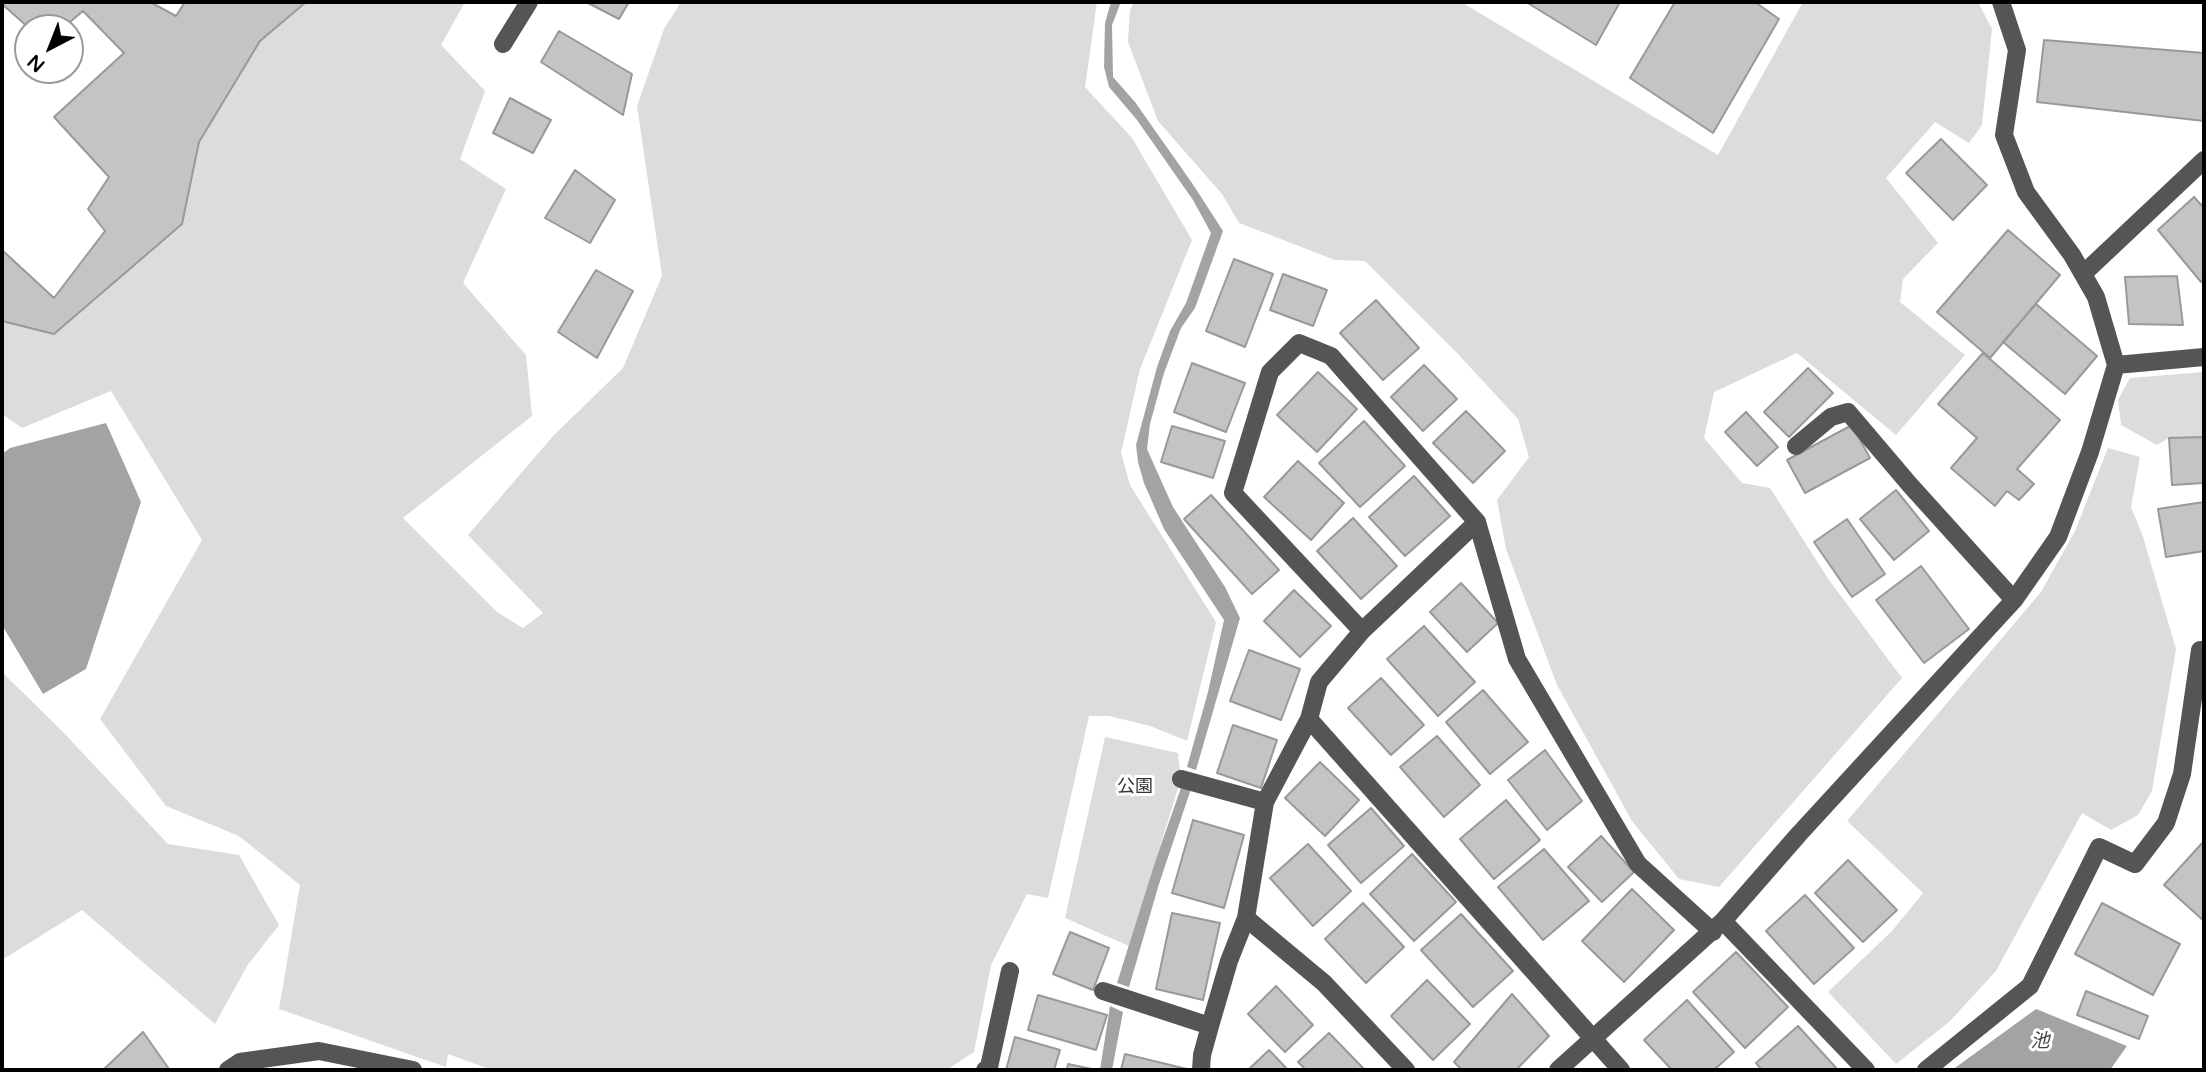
<!DOCTYPE html>
<html>
<head>
<meta charset="utf-8">
<style>
	body { margin:0 }
	#map { position:relative; width:2206px; height:1072px; overflow:hidden; background:#fff; font-family:"Varela Round",sans-serif }
	canvas { display:block }
	.frame { position:absolute; inset:0; border:4px solid #000; pointer-events:none }
	.north { position:absolute; left:14px; top:14px; width:70px; height:70px; box-sizing:border-box; background:#fff; border:2px solid #999; border-radius:50%; rotate:222deg; font-size:19px; font-weight:700; line-height:28px; text-align:center; color:#000 }
	.north::after { content:''; display:block; margin:auto; width:24px; height:32px; background:#000; clip-path:polygon(50% 0,100% 100%,50% 72%,0 100%) }
</style>
</head>
<body>
<div id="map">
<canvas width="2206" height="1072"></canvas>
<div class="frame"></div>
<div class="north">N</div>
</div>
<script>
const g = document.querySelector('canvas').getContext('2d');
g.lineJoin = 'round';
function fillPath(path, color) { g.fillStyle = color; g.fill(path, 'evenodd'); }
const shape = rows => new Path2D(rows.map(r => 'M' + r).join(''));
function trace(path, color, width, dash) { g.strokeStyle = color; g.lineWidth = width; g.lineCap = dash ? 'butt' : 'round'; g.setLineDash(dash || []); g.stroke(path); }
function write(font, color, halo, rows, align = 'center') {
  g.font = font + ' "Varela Round","Noto Sans JP",sans-serif'; g.lineWidth = 6; g.setLineDash([]); g.textBaseline = 'middle'; g.strokeStyle = halo; g.fillStyle = color; for (const [text, x, y, turn = 0] of rows) {
    g.save(); g.translate(x, y); g.rotate((+turn || 0) * Math.PI / 180); g.textAlign = isNaN(turn) ? turn : align; if (halo) g.strokeText(text, 0, 0); g.fillText(text, 0, 0); g.restore();
  }
}
fillPath(shape([
	[306,2,465,2,441,45,485,91,460,159,506,189,463,283,526,355,532,416,403,518,497,612,523,628,543,613,468,535,553,436,623,368,662,276,637,106,664,29,681,2,1097,2,1085,87,1132,138,1192,240,1140,369,1121,453,1130,485,1216,622,1187,741,1150,726,1109,716,1089,716,1048,898,1027,894,991,965,974,1052,948,1069,492,1070,448,1054,446,1067,279,1009,300,885,239,836,166,806,100,719,202,540,111,391,22,428,2,414,2,321,54,334,182,224,199,142,260,41],
	[1134,2,1461,2,1718,155,1803,2,1978,2,1992,29,1982,125,1969,143,1935,122,1886,178,1938,243,1903,279,1900,302,1965,355,1896,435,1797,353,1714,392,1704,438,1742,483,1770,488,1829,580,1902,678,1719,887,1679,879,1632,821,1557,685,1506,549,1497,500,1529,457,1518,419,1457,353,1365,261,1335,260,1239,223,1222,194,1158,121,1128,42,1130,10],
	[2204,372,2204,437,2169,438,2157,445,2121,425,2118,400,2130,378],
	[2108,448,2140,457,2131,507,2143,537,2176,649,2152,791,2138,815,2111,830,2082,813,1996,971,1950,1021,1896,1064,1828,992,1892,931,1923,893,1847,821,2041,592,2075,531],
	[2,672,62,731,168,844,239,855,279,925,247,966,215,1024,82,910,2,960],
	[1105,737,1178,753,1181,779,1129,946,1065,918]
]), '#dcdcdc');
fillPath(shape([
	[1111,2,1121,2,1112,25,1113,77,1135,102,1192,183,1223,231,1195,308,1181,328,1164,373,1150,424,1147,449,1173,507,1225,587,1240,618,1196,770,1187,767,1208,692,1224,620,1164,529,1144,483,1138,462,1136,445,1157,367,1170,331,1186,303,1211,233,1193,200,1137,120,1109,87,1104,67,1105,23],
	[106,423,141,502,86,669,43,694,2,625,2,454,10,448],
	[1182,785,1191,789,1159,884,1129,987,1117,983,1156,859],
	[1110,1006,1123,1012,1112,1070,1100,1070],
	[2036,1009,2127,1046,2110,1070,1952,1070]
]), '#a3a3a3');
const building = shape([
	[2,2,306,2,260,41,199,142,182,224,54,334,2,321,2,2],
	[28,28,70,28,70,70,28,70,28,28],
	[150,2,185,2,176,16,150,2],
	[586,2,629,2,619,19,586,2],
	[1526,2,1620,2,1596,45,1526,2],
	[1675,2,1755,2,1779,19,1713,133,1630,78,1675,2],
	[2,4,29,28,28,70,70,70,70,28,63,28,83,11,124,53,54,117,109,177,88,209,105,231,54,298,2,250,2,4],
	[559,31,632,74,623,115,541,62,559,31],
	[2044,40,2204,53,2204,121,2037,102,2044,40],
	[510,98,551,120,533,153,493,133,510,98],
	[1941,139,1987,185,1953,220,1906,173,1941,139],
	[575,170,615,200,590,243,545,218,575,170],
	[2194,197,2204,208,2204,279,2201,282,2158,230,2194,197],
	[2008,230,2060,275,1990,358,1937,312,2008,230],
	[1234,259,1273,274,1245,347,1206,331,1234,259],
	[596,270,633,291,597,358,558,332,596,270],
	[1283,274,1327,290,1313,326,1270,310,1283,274],
	[2177,276,2183,325,2129,324,2125,277,2177,276],
	[1376,300,1419,348,1383,380,1340,333,1376,300],
	[2036,304,2097,356,2065,394,2003,342,2036,304],
	[1983,353,2060,420,2017,469,2034,484,2019,500,2007,491,1995,506,1951,468,1977,438,1938,404,1983,353],
	[1192,363,1245,383,1226,432,1174,412,1192,363],
	[1424,365,1457,399,1423,431,1391,397,1424,365],
	[1808,368,1833,393,1789,437,1764,412,1808,368],
	[1318,372,1357,409,1317,452,1277,415,1318,372],
	[1466,411,1505,451,1473,483,1433,443,1466,411],
	[1746,412,1778,447,1757,466,1725,432,1746,412],
	[1364,421,1405,466,1360,507,1319,463,1364,421],
	[1852,425,1870,458,1805,493,1787,460,1852,425],
	[1172,426,1225,441,1213,478,1161,462,1172,426],
	[2204,437,2204,483,2172,485,2169,438,2204,437],
	[1298,461,1344,503,1311,540,1264,497,1298,461],
	[1414,476,1450,516,1405,556,1369,517,1414,476],
	[1896,490,1929,531,1894,560,1860,519,1896,490],
	[1211,495,1279,570,1252,594,1184,519,1211,495],
	[2204,502,2204,551,2166,557,2158,509,2204,502],
	[1353,518,1397,566,1361,599,1317,551,1353,518],
	[1847,519,1885,574,1852,597,1814,542,1847,519],
	[1921,566,1969,629,1924,663,1876,600,1921,566],
	[1461,583,1498,623,1467,652,1430,612,1461,583],
	[1294,590,1331,626,1300,657,1264,621,1294,590],
	[1424,626,1475,682,1438,716,1387,659,1424,626],
	[1249,650,1300,669,1281,720,1230,701,1249,650],
	[1381,678,1424,725,1391,755,1348,708,1381,678],
	[1483,690,1528,742,1490,774,1446,722,1483,690],
	[1233,725,1277,740,1261,788,1217,773,1233,725],
	[1437,736,1480,785,1444,817,1400,767,1437,736],
	[1545,750,1582,801,1547,830,1508,780,1545,750],
	[1320,762,1359,800,1325,836,1285,798,1320,762],
	[1506,800,1540,840,1494,879,1460,839,1506,800],
	[1371,808,1404,846,1361,883,1328,845,1371,808],
	[1193,820,1244,835,1224,908,1172,893,1193,820],
	[1601,836,1634,872,1602,902,1568,867,1601,836],
	[2204,841,2204,921,2164,885,2204,841],
	[1308,844,1351,891,1313,926,1270,878,1308,844],
	[1544,849,1589,901,1543,940,1498,887,1544,849],
	[1412,854,1456,902,1414,941,1370,894,1412,854],
	[1848,860,1897,910,1863,942,1815,893,1848,860],
	[1632,889,1674,930,1624,982,1582,941,1632,889],
	[1805,895,1854,948,1814,984,1766,931,1805,895],
	[1363,903,1404,947,1366,983,1325,939,1363,903],
	[2102,903,2180,944,2153,995,2075,954,2102,903],
	[1172,913,1220,923,1203,1000,1156,989,1172,913],
	[1461,914,1513,971,1473,1007,1421,950,1461,914],
	[1070,932,1109,948,1093,990,1053,974,1070,932],
	[1736,952,1788,1007,1745,1048,1693,992,1736,952],
	[1427,980,1470,1024,1433,1060,1391,1016,1427,980],
	[1276,986,1313,1025,1285,1052,1248,1014,1276,986],
	[2086,991,2148,1016,2139,1039,2077,1015,2086,991],
	[1512,994,1549,1036,1516,1070,1462,1070,1454,1062,1512,994],
	[1038,995,1107,1015,1096,1050,1028,1030,1038,995],
	[1687,1000,1734,1052,1714,1070,1672,1070,1644,1040,1687,1000],
	[1798,1026,1838,1070,1762,1070,1756,1063,1798,1026],
	[143,1032,169,1069,104,1070,103,1070,143,1032],
	[1329,1033,1365,1070,1306,1070,1298,1062,1329,1033],
	[1015,1037,1060,1050,1054,1070,1006,1070,1015,1037],
	[1269,1050,1288,1070,1248,1070,1269,1050],
	[1125,1054,1191,1070,1121,1070,1125,1054],
	[1068,1064,1092,1069,1092,1070,1067,1070,1068,1064]
]);
fillPath(building, '#c4c4c4');
trace(building, '#999', 2);
trace(shape([
	[503,44,529,2],
	[2083,274,2204,160],
	[2116,365,2204,357],
	[1796,446,1831,417,1848,412,1910,485,2014,600],
	[1477,522,1362,631,1233,493,1270,372,1299,343,1331,356,1477,522,1517,659,1638,864,1713,932],
	[1309,719,1621,1070],
	[1181,779,1265,802],
	[1246,918,1324,983,1406,1070],
	[1723,921,1866,1070],
	[1103,991,1210,1026],
	[228,1070,240,1062,319,1051,413,1070],
	[985,1070,989,1067,1010,971],
	[1201,1070,1202,1055,1210,1026,1229,961,1246,918,1265,802,1309,719,1319,682,1362,631],
	[1558,1070,1723,921,1799,834,2014,600,2058,537,2090,452,2116,365,2096,297,2072,255,2026,192,2004,135,2017,50,2001,2],
	[1926,1070,2030,986,2099,847,2135,864,2166,823,2182,774,2200,650,2204,650]
]), '#555', 18);
write('18px', '#333', '#fff', [
	["公園",1135,787]
]);
write('italic 19px', '#444', '#fff', [
	["池",2040,1042]
]);
</script>
</body>
</html>
